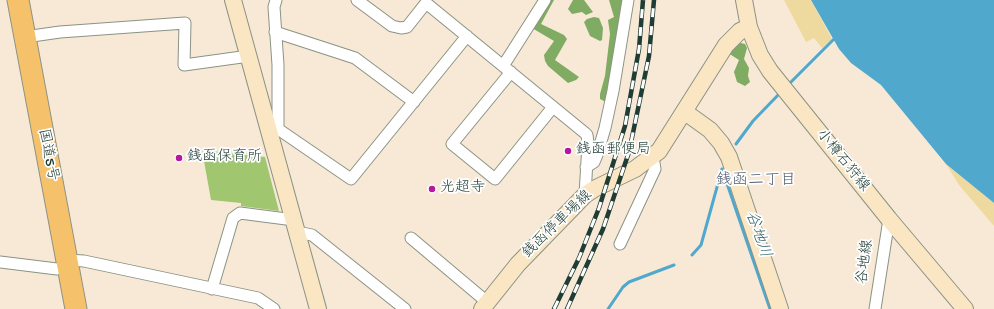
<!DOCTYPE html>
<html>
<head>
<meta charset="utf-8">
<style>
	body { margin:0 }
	canvas { display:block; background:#f7e9d6 }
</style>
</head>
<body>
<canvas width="994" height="309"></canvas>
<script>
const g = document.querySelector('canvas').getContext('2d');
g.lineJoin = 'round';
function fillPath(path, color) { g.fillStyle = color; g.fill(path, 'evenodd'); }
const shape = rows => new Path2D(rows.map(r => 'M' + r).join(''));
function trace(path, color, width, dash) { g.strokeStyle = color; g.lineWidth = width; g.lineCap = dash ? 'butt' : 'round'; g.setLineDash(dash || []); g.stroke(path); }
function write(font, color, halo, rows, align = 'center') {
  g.font = font + ' "Gochi Hand","Klee One",sans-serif'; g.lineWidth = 3.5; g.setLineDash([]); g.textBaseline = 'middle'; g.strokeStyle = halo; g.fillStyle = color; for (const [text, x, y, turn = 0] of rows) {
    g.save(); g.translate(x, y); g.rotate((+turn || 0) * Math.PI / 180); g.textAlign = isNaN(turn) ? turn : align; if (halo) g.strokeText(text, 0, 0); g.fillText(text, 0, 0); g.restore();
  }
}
fillPath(shape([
	[202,150,265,157,279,211,241,206,241,203,211,200]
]), '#a0c670');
fillPath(shape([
	[547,0,554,0,541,24,564,35,567,39,555,60,579,77,576,80,568,83,548,66,545,61,544,55,554,41,532,28],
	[573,0,584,0,593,12,586,15,582,12,572,14,568,9],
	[609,0,625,0,606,102,600,99,600,94,605,76,610,34,608,20,614,17],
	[594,17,599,18,603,28,602,40,600,41,590,36,584,22,587,19],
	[741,43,745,44,747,48,744,59,749,68,748,76,750,82,745,86,737,82,734,72,739,60,728,53,736,45]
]), '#80ab62');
fillPath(shape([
	[784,0,811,0,832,39,822,48,814,38,806,42],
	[946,164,994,203,994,226,959,185]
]), '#eeda9e');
fillPath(shape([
	[811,0,994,0,994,203,946,164,881,85,851,63,839,49]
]), '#50a8cd');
trace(shape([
	[787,86,834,39],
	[736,144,753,121,780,93],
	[722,169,770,309],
	[692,255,701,245,722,169],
	[608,309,623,287,629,282,674,265]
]), '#50a8cd', 3);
const street = shape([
	[276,0,274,7,278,65,278,129],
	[357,0,392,26,401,28,407,27,426,3,585,133,587,135,588,143,585,195],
	[275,32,355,58,414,102],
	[25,37,60,32,185,23,184,65,249,56],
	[503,66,545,0],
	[511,72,452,144,495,179,553,107],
	[269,131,278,129,351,179,467,36],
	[586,167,594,162,597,155,605,128,613,91,628,0],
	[297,232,312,235,405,309],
	[411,238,487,302],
	[620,244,655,169,653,157],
	[67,260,84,261,258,298,274,309],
	[0,262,57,269],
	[212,289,233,218,240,213,294,220],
	[875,309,889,219]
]);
const secondary = shape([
	[233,0,318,309],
	[744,0,749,27,760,55,770,71,889,219,965,309],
	[685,112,710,130,721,143,729,157,780,309],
	[482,309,518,264,585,195,594,189,635,169,659,151,726,45,740,31,749,27]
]);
const highway = shape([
	[18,0,76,309]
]);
trace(street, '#8b9385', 13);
trace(secondary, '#8b9385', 18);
trace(highway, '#8b9385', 23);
trace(street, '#fff', 11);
trace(secondary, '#fbe6c4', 16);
trace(highway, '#f5c16b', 21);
const rail = shape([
	[554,309,579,258,599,208,625,126,639,49,643,0],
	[567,309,603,229,629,152,649,56,654,0]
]);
trace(rail, '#1f3d34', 4.5);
trace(rail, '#fff', 3, [9]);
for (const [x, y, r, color] of [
	[568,151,4,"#b5179e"],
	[179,158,4,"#b5179e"],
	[432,189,4,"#b5179e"]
]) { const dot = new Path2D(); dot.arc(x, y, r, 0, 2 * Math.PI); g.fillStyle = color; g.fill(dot); trace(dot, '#fff', 1.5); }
write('15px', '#1f3d34', '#fff', [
	["銭函郵便局",576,151],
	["銭函保育所",187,158],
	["光超寺",440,189]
], 'left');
write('15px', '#1f3d34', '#fff', [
	["国道5号",47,155,79],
	["小樽石狩線",842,161,51],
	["銭函停車場線",558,225,-44],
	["谷地線",866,262,-82]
]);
write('16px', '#576475', '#fff', [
	["銭函二丁目",756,182]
]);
write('italic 16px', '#30626a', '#fff', [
	["谷地川",757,235,71]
]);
</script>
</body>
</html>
